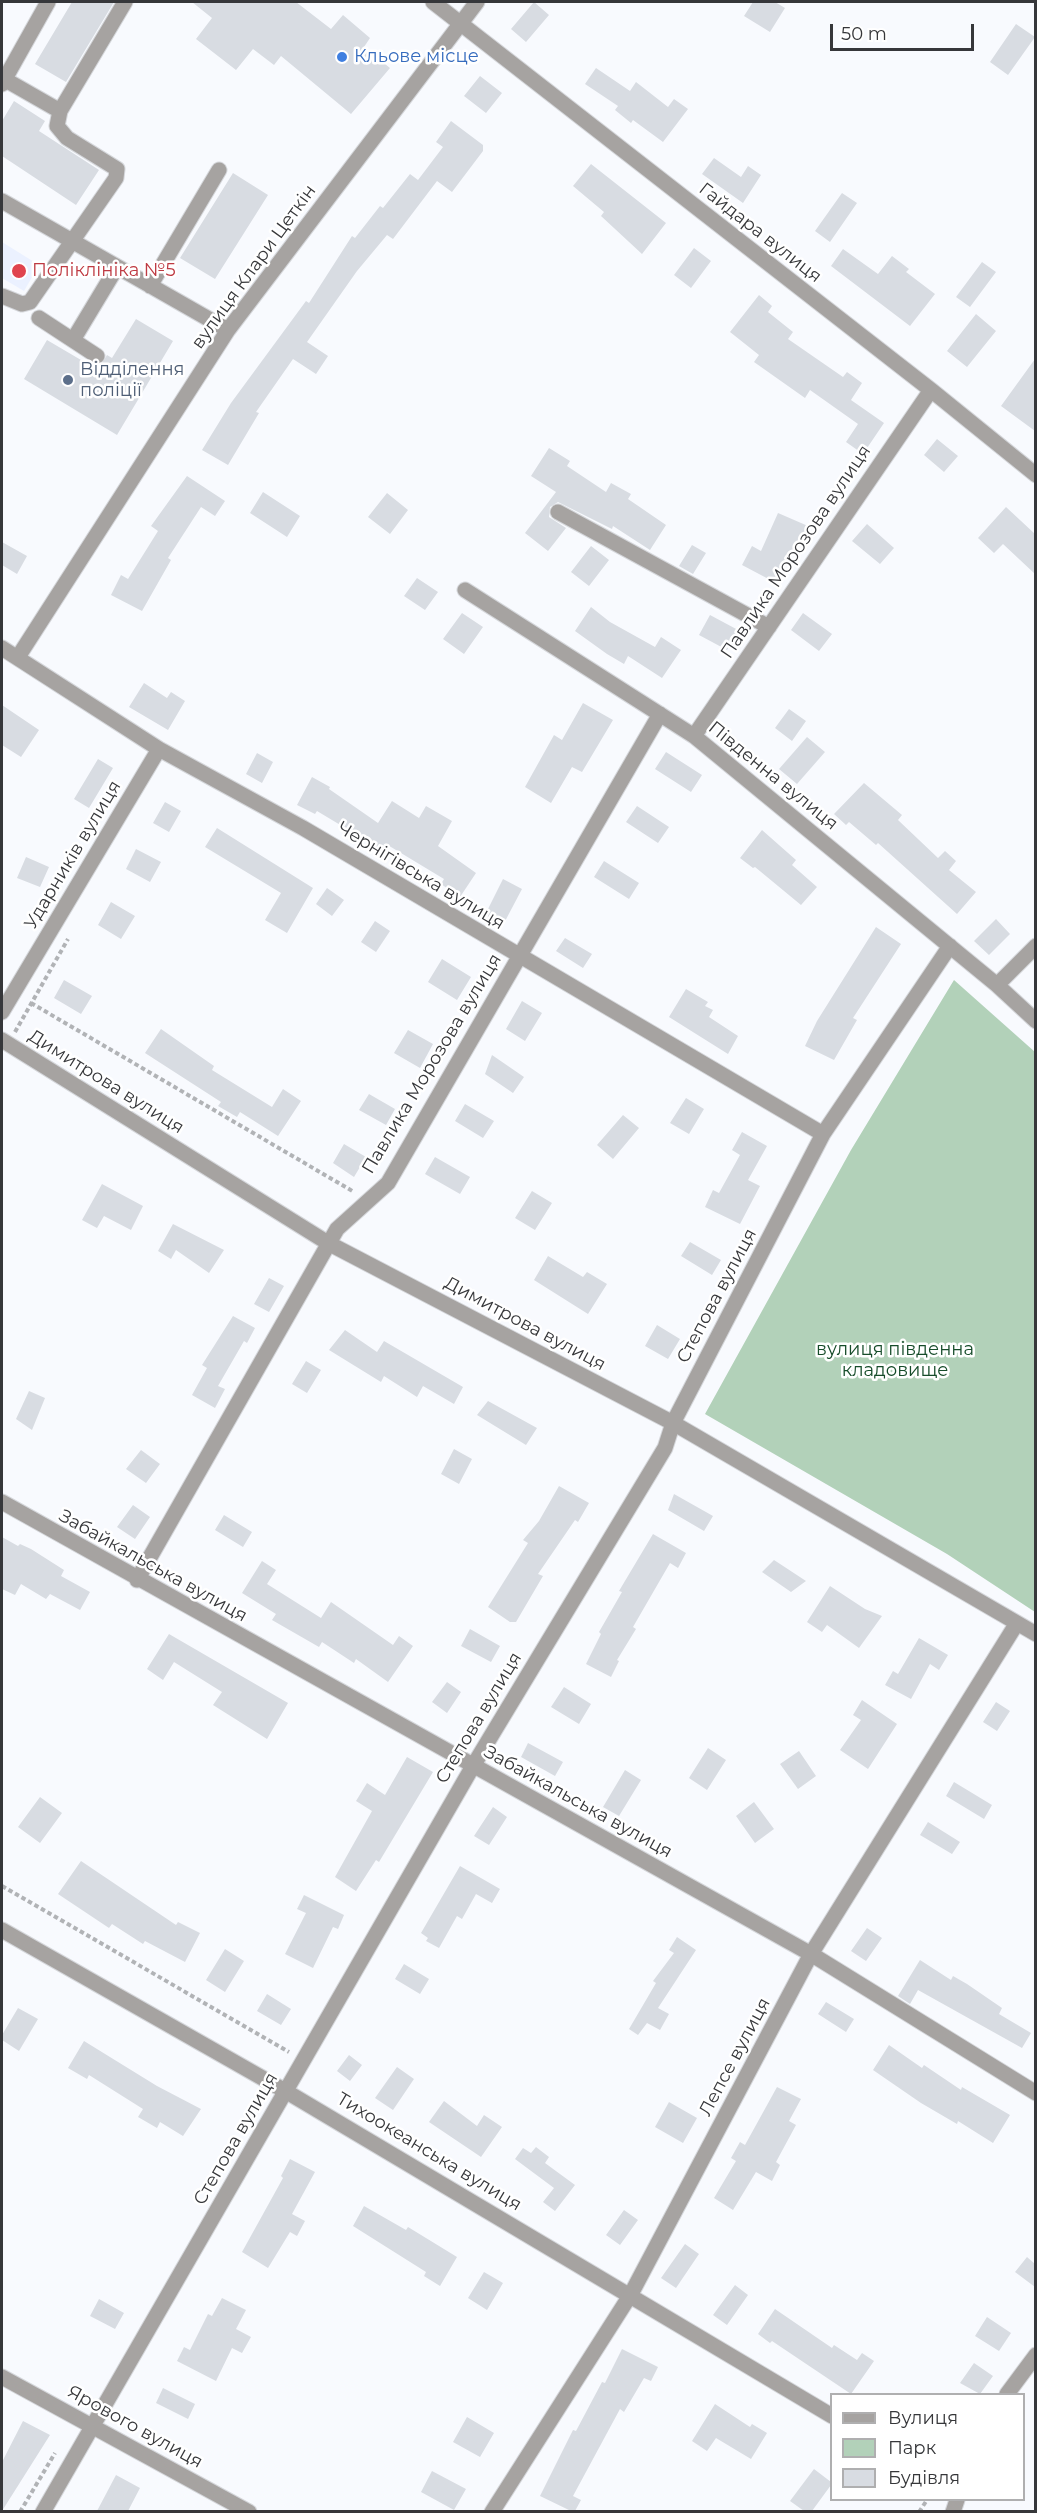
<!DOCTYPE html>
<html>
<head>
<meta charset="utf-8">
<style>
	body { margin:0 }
	#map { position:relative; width:1037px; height:2513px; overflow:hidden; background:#f8fafe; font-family:Montserrat,sans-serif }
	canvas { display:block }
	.frame { position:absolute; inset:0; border:3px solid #36373a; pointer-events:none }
	.legend { position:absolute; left:830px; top:2393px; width:195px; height:108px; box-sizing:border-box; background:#fff; border:2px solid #afafb0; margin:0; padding:8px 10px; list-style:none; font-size:18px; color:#36373a }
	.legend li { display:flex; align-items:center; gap:12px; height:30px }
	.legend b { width:30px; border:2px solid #afafb0 }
	.scale { position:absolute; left:830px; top:24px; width:144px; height:27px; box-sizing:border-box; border:3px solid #36373a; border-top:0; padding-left:8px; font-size:18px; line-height:21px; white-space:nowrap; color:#36373a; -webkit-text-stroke:4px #fff; paint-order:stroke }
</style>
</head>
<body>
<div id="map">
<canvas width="1037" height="2513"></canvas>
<div class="frame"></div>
<ul class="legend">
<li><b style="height:8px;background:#a6a3a1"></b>Вулиця</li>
<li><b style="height:16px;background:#b2d1b9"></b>Парк</li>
<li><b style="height:16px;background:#d8dce2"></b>Будівля</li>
</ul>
<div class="scale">50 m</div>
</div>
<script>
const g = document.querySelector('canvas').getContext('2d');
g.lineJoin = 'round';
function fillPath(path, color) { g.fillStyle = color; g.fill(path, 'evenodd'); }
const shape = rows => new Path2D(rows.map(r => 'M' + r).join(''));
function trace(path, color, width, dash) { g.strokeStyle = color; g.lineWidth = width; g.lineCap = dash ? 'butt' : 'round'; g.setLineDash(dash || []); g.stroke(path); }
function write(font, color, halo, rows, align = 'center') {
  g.font = font + ' Montserrat,sans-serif'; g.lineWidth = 5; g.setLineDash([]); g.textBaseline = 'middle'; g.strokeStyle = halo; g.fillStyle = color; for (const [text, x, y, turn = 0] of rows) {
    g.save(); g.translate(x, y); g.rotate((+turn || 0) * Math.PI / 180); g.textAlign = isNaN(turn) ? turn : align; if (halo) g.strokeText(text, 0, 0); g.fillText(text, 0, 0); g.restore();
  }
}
fillPath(shape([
	[2,242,39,265,24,291,2,278]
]), '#ebf1ff');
fillPath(shape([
	[954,980,1035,1052,1035,1612,947,1554,705,1414,851,1150]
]), '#b2d1b9');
fillPath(shape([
	[72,2,114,2,66,82,35,64],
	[192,2,296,2,331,29,343,15,370,38,364,47,390,68,351,114,281,56,274,65,253,49,236,70,196,39,212,18],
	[534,2,549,15,526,42,511,29],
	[753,2,775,2,785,8,770,32,744,16],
	[1016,24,1035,37,1008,75,990,62],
	[596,68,630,91,636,82,668,107,674,99,688,109,663,142,633,120,631,123,615,110,618,106,585,84],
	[480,76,502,93,486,113,464,96],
	[14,101,45,121,39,131,99,170,76,205,2,156,2,121],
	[451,121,483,145,483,151,452,192,437,181,393,239,387,235,357,271,307,342,328,356,316,374,293,359,256,412,259,413,228,465,202,450,231,403,306,301,309,303,352,236,355,238,380,206,383,208,410,174,418,180,443,147,436,142],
	[714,158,741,177,748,166,761,175,743,203,702,174],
	[591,164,666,223,642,254,601,216,604,212,573,186],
	[233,173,268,195,215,279,180,258],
	[842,193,857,203,830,242,815,231],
	[694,248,711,261,691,288,674,275],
	[843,249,878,274,892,256,909,269,906,272,935,294,910,326,831,266],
	[982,262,996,272,970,307,956,297],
	[759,295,772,306,768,312,793,332,788,339,843,377,847,372,862,383,851,400,884,423,863,454,846,442,858,424,810,390,805,398,754,362,759,355,730,332],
	[976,314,996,331,967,367,947,351],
	[136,319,173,341,117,435,24,379,47,340,98,370,107,355,112,358],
	[1035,359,1035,431,1001,406],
	[937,439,958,456,944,472,924,455],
	[549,448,570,461,567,466,606,492,611,483,631,494,628,499,666,525,650,550,613,526,612,529,558,502,550,507,549,517,566,528,548,551,525,533,556,492,531,476],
	[187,476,225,501,215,516,201,507,168,558,171,560,142,611,111,595,121,575,128,579,158,531,151,526],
	[263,492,300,516,287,537,250,513],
	[387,493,408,510,390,534,368,517],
	[1006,507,1035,534,1035,574,1003,544,994,553,978,538],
	[778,513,808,526,800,544,797,542,776,583,742,565,752,546,761,551],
	[867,524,894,548,880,564,852,541],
	[2,542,27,556,17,574,2,565],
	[692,545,706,553,693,574,679,566],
	[591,546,609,560,589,586,571,572],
	[417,578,438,592,425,610,404,596],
	[591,607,610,622,655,647,661,637,681,650,662,678,628,656,624,664,607,654,575,631],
	[462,613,483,627,464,654,443,639],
	[803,613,832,634,819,651,791,630],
	[710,615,738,630,727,650,699,635],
	[144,683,167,698,171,692,185,701,168,730,129,707],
	[583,703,613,720,582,772,572,767,551,803,525,787,554,735,562,740],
	[2,705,39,730,21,757,2,745],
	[789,709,806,721,792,741,775,728],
	[807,737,825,752,797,784,779,769],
	[666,752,702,775,691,792,655,769],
	[257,753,273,762,262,783,246,774],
	[98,759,113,768,89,808,74,799],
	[312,777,330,787,329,789,378,823,392,801,419,818,426,806,452,821,438,846,476,873,460,897,441,884,444,879,386,844,382,850,317,811,315,814,297,805],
	[864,783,902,815,898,820,938,858,945,851,956,861,949,870,976,892,957,914,878,843,876,845,849,822,846,825,834,814],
	[165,802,181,811,169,832,153,823],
	[637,806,669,827,658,843,626,822],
	[217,828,313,888,287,933,265,920,281,893,205,847],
	[762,830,796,860,792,865,817,887,801,905,755,867,753,868,740,858],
	[136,849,161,862,150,882,126,869],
	[26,857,49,867,40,887,17,878],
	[604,861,639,883,629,899,594,877],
	[503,879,522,889,503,925,485,915],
	[327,888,344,900,332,916,316,904],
	[111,902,135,916,121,939,98,925],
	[996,919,1010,934,989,955,974,941],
	[375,921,390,931,376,952,361,942],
	[876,927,901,944,853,1018,857,1020,834,1060,805,1046,817,1021],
	[565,938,592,954,583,968,556,951],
	[442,959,471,977,457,1000,428,982],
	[64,980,92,996,81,1014,54,998],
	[686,989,708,1002,705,1006,713,1010,709,1017,738,1036,728,1054,669,1017],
	[522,1001,542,1013,525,1041,506,1029],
	[161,1029,214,1066,212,1070,272,1107,283,1089,301,1101,278,1136,240,1112,237,1117,218,1106,221,1102,145,1053],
	[408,1030,433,1044,420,1068,394,1053],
	[492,1055,524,1077,513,1093,485,1074],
	[369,1094,395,1109,386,1125,359,1110],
	[686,1098,704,1109,689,1134,670,1123],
	[465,1104,494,1121,483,1138,455,1121],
	[623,1115,639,1128,613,1159,597,1145],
	[742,1132,767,1146,748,1180,760,1186,740,1224,705,1207,713,1190,719,1193,740,1155,732,1150],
	[344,1144,366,1157,354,1177,333,1163],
	[435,1157,470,1177,460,1194,425,1174],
	[102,1184,143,1206,131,1230,104,1216,97,1228,82,1220],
	[532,1191,552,1203,535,1230,515,1218],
	[173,1224,224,1250,209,1273,176,1250,171,1259,158,1251],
	[690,1242,721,1260,712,1275,681,1256],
	[548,1256,583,1277,587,1272,607,1284,588,1314,534,1280],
	[269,1278,284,1286,269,1312,254,1304],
	[233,1316,255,1328,247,1343,244,1341,218,1386,225,1389,215,1408,192,1395,207,1368,202,1365],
	[657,1325,680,1339,668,1359,645,1346],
	[345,1330,377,1352,384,1341,463,1387,454,1404,423,1386,417,1397,384,1376,381,1382,329,1350],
	[306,1361,321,1370,307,1393,292,1384],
	[29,1391,45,1398,32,1430,16,1419],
	[488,1401,537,1428,526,1445,477,1415],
	[454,1449,472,1459,459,1484,441,1474],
	[141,1450,160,1464,146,1483,126,1469],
	[559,1486,589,1503,578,1522,575,1520,538,1574,543,1576,516,1622,510,1622,488,1607,528,1543,523,1540,539,1521],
	[674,1494,713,1516,704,1531,668,1510],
	[133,1505,150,1517,135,1539,117,1527],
	[224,1515,252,1532,243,1547,215,1530],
	[653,1534,686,1553,678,1568,670,1563,633,1627,636,1629,617,1660,619,1661,611,1677,586,1664,601,1634,599,1632,622,1592,619,1591],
	[2,1537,18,1546,20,1544,31,1549,64,1570,61,1576,90,1592,80,1610,50,1594,46,1599,21,1584,15,1595,2,1589],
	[774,1560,806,1581,791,1592,762,1572],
	[262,1561,276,1570,267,1584,321,1618,331,1602,393,1645,399,1636,413,1646,388,1682,356,1659,354,1663,322,1642,319,1647,272,1620,276,1614,242,1593],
	[830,1586,865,1609,882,1616,859,1648,827,1625,822,1632,807,1622],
	[470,1629,500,1646,491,1662,461,1646],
	[169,1634,288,1703,267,1739,213,1705,222,1692,174,1662,163,1680,147,1669],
	[919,1638,948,1655,939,1670,930,1664,911,1699,885,1685,893,1671,898,1674],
	[447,1682,461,1692,447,1713,432,1702],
	[564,1687,591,1704,579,1724,551,1707],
	[862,1700,897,1724,868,1769,840,1750,861,1720,853,1715],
	[996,1702,1010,1711,997,1731,983,1722],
	[528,1743,563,1762,555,1776,521,1757],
	[708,1748,726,1760,707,1790,689,1778],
	[799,1751,816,1776,798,1789,780,1764],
	[407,1757,433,1772,379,1862,376,1860,356,1891,335,1877,372,1811,356,1801,367,1783,385,1795],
	[625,1770,641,1780,619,1816,603,1807],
	[954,1782,992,1805,984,1819,946,1796],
	[40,1797,62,1813,40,1843,18,1827],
	[754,1802,774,1829,755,1843,736,1816],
	[493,1807,507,1817,489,1845,474,1836],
	[928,1822,960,1842,952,1854,920,1835],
	[81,1861,176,1925,178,1922,200,1933,185,1962,145,1941,143,1944,112,1924,109,1928,58,1894],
	[460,1866,500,1889,492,1903,476,1894,462,1919,457,1916,439,1948,426,1941,428,1938,421,1933],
	[304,1895,344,1915,338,1929,333,1927,313,1968,285,1954,306,1913,297,1909],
	[867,1928,882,1938,866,1961,851,1951],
	[677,1937,696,1950,658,2008,669,2014,660,2030,647,2023,638,2035,629,2029,656,1983,653,1981,674,1953,669,1950],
	[225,1949,244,1961,225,1992,206,1980],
	[920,1960,951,1980,953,1976,967,1984,1002,2008,999,2014,1031,2033,1022,2048,918,1990,910,2004,898,1996],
	[404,1964,429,1979,420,1994,395,1979],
	[267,1994,291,2009,281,2025,257,2011],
	[826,2002,854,2019,846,2032,818,2014],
	[18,2008,38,2019,19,2051,2,2040,2,2035],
	[84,2041,157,2086,201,2109,183,2136,160,2122,157,2128,138,2117,143,2109,89,2075,87,2079,68,2068],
	[889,2045,922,2068,924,2065,961,2090,962,2087,1010,2115,993,2143,958,2121,957,2124,921,2103,873,2070],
	[349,2055,362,2065,350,2081,337,2071],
	[397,2067,414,2079,393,2110,375,2098],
	[777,2087,801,2099,789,2121,796,2125,776,2162,780,2165,772,2181,756,2172,733,2210,714,2198,736,2161,731,2158,740,2142,745,2145],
	[444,2101,477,2126,484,2115,502,2127,481,2157,429,2122],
	[669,2102,697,2118,683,2143,655,2127],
	[536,2147,549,2157,545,2163,575,2185,555,2211,543,2202,554,2188,515,2159,523,2148,531,2153],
	[290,2159,315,2172,292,2214,305,2221,297,2236,290,2232,268,2268,242,2252,283,2178,281,2176],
	[364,2206,406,2230,408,2227,457,2257,440,2286,424,2276,426,2272,353,2226],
	[624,2210,638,2220,620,2245,606,2235],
	[685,2244,699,2254,676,2288,661,2278],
	[1027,2257,1035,2264,1035,2287,1015,2272],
	[484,2272,503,2283,487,2310,468,2298],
	[735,2285,748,2295,727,2325,713,2315],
	[222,2298,246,2310,236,2329,251,2337,242,2353,232,2348,216,2381,177,2361,184,2347,190,2350,208,2314,212,2316],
	[99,2299,124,2313,115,2329,90,2316],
	[775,2309,832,2348,834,2345,857,2360,862,2353,874,2361,851,2394,772,2341,770,2343,758,2334],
	[987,2317,1011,2333,999,2351,975,2336],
	[622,2349,658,2367,651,2381,644,2378,624,2412,620,2409,573,2496,581,2500,575,2511,571,2511,540,2496,573,2430,576,2431,602,2382,605,2383],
	[974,2363,993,2376,980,2394,960,2383],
	[163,2388,195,2404,188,2419,156,2403],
	[715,2404,750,2427,752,2424,767,2433,751,2459,716,2438,707,2451,692,2441],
	[467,2417,494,2433,480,2457,453,2442],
	[23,2421,50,2435,2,2511,2,2462],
	[814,2469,831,2482,831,2485,812,2511,804,2511,790,2501],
	[432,2471,466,2489,454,2510,421,2492],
	[116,2475,140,2488,128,2511,97,2511]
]), '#d8dce2');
const minor = shape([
	[433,2,931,390,1036,475],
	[4,79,60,111],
	[2,84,48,2],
	[2,201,228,330],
	[150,286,219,170],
	[2,296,22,304,30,302,116,178,117,169,67,138,57,126,60,111,125,2],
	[39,318,97,356],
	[73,340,117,267],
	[558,512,769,627],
	[465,590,694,736,997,985,1036,1021],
	[2,648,159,749,303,828,823,1134],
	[18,657,228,330,477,2],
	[694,736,931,390],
	[997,985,1036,946],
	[2,1012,159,749],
	[2,1040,328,1243,673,1423,1036,1634],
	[2,1502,811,1954,1036,2093],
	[137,1580,337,1229,388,1183,660,714],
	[2,1930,287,2092,832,2416],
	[2,2377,249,2512],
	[1007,2394,1036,2355],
	[43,2512,473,1766,665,1448,673,1423,823,1134,950,946],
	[492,2512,631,2294,811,1954,1017,1623],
	[953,2512,957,2500]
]);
trace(minor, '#d5d7db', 17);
trace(shape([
	[31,1003,354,1192],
	[15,1032,68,939],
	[2,1886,289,2052],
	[20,2512,55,2453],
	[919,2512,927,2500]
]), '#b1b3b6', 4, [4.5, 3]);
trace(minor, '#a6a3a1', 15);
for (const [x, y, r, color] of [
	[342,57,6,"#3f7fe0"],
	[19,271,8,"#e0444e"],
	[68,380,6,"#5c6f8a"]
]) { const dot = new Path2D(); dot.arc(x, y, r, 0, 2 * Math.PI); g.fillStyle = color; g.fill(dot); trace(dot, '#fff', 2); }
write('18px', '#366cbe', '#fff', [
	["Кльове місце",354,57]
], 'left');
write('18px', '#36373a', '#fff', [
	["Гайдара вулиця",760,233,38],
	["вулиця Клари Цеткін",254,267,-54],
	["Павлика Морозова вулиця",796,552,-56],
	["Південна вулиця",773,776,39],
	["Ударників вулиця",73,855,-59],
	["Чернігівська вулиця",421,876,31],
	["Павлика Морозова вулиця",432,1064,-59],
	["Димитрова вулиця",106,1082,32],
	["Степова вулиця",717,1296,-62],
	["Димитрова вулиця",525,1324,28],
	["Забайкальська вулиця",153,1566,29],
	["Степова вулиця",479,1718,-59],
	["Забайкальська вулиця",578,1802,29],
	["Лепсе вулиця",735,2057,-62],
	["Степова вулиця",236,2139,-60],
	["Тихоокеанська вулиця",429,2152,31],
	["Ярового вулиця",135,2427,29]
]);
write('18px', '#be3a42', '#fff', [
	["Поліклініка №5",32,271]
], 'left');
write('18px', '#4e5e75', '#fff', [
	["Відділення",80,370],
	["поліції",80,391]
], 'left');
write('18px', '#164c2a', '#fff', [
	["вулиця південна",895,1350],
	["кладовище",895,1371]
]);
</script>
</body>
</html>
